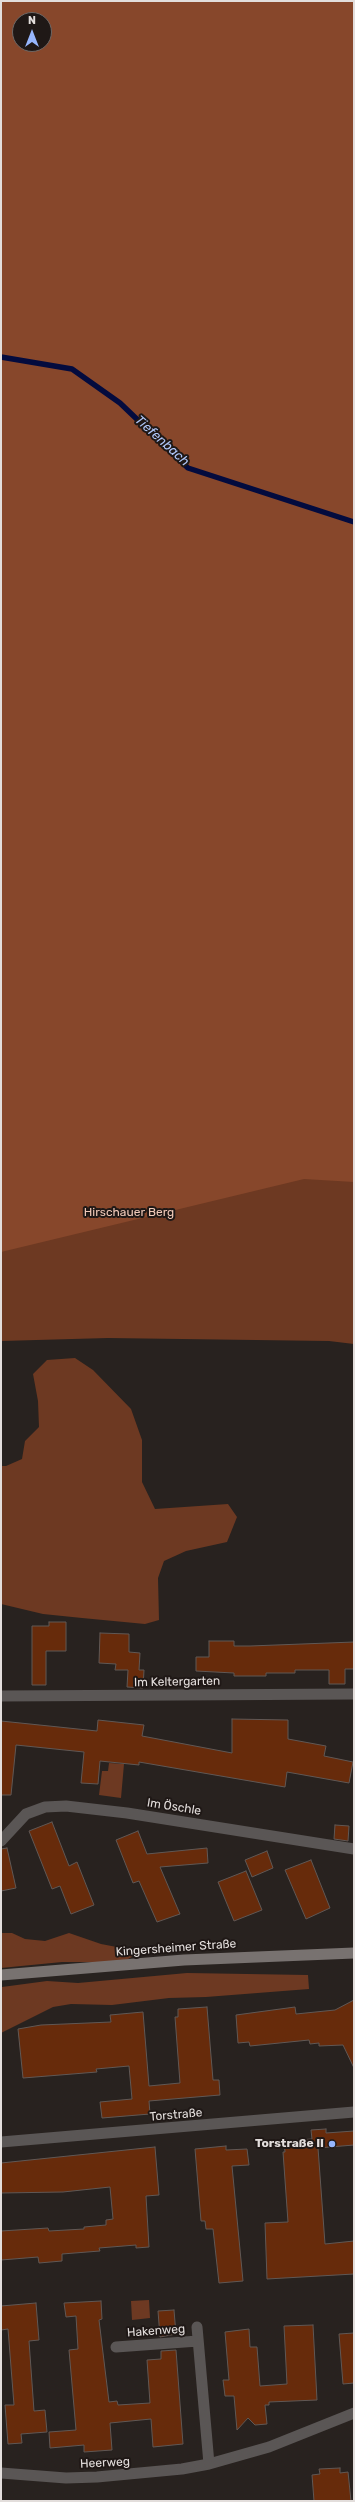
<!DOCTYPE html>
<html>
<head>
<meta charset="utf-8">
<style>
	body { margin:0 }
	#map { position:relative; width:355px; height:2502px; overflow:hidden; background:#28221f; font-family:Rubik,sans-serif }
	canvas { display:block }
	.frame { position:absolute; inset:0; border:2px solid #e3dedc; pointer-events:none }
	.north { position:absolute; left:12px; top:12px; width:40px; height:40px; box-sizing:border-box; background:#1f1816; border:1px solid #6d6765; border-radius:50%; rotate:0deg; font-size:11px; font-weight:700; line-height:16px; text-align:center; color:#e3dedc }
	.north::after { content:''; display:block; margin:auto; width:14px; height:18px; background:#97b6fd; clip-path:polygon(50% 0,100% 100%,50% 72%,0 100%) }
</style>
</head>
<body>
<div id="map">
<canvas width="355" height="2502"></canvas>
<div class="frame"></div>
<div class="north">N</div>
</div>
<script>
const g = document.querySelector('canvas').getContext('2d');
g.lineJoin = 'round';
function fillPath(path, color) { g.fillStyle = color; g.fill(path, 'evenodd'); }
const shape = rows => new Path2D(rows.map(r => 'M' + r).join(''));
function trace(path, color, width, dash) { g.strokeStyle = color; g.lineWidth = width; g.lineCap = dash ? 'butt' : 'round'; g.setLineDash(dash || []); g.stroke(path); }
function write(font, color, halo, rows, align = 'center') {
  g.font = font + ' Rubik,sans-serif'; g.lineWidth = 4; g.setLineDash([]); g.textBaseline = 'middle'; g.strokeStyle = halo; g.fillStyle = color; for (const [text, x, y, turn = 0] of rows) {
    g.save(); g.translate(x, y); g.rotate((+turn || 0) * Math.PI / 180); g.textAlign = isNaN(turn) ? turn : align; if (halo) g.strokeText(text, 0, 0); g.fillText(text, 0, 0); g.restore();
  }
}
fillPath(shape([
	[1,997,354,1154,354,1344,329,1341,108,1338,1,1341],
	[75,1358,93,1370,131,1409,142,1440,142,1482,155,1509,228,1504,237,1517,227,1542,186,1551,164,1561,158,1578,159,1620,145,1624,82,1618,43,1614,1,1604,1,1466,6,1466,22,1459,25,1441,39,1427,38,1401,33,1374,47,1360],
	[109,1763,124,1764,121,1798,99,1795,102,1771,108,1771],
	[1,1933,12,1933,25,1939,45,1941,69,1933,101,1944,122,1948,135,1955,123,1962,62,1962,1,1968],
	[187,1973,308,1975,309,1989,206,1997,169,1998,112,2005,71,2004,53,2007,1,2033,2,1987,47,1981,78,1983],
	[149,2300,150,2318,132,2320,131,2301]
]), '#6d3922');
fillPath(shape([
	[1,1,354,1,354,1182,304,1179,1,1252],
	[20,20,44,20,44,44,20,44]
]), '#87472b');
trace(shape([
	[1,357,72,369,120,403,188,468,354,522]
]), '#030b3e', 5.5);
const building = shape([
	[49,1622,66,1622,66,1651,46,1651,46,1685,32,1685,32,1626,49,1626,49,1622],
	[100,1633,129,1634,129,1652,140,1653,139,1670,144,1670,143,1688,127,1687,128,1670,115,1670,116,1664,99,1663,100,1633],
	[209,1641,234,1641,234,1646,250,1646,354,1642,354,1669,345,1669,345,1684,329,1684,329,1670,295,1670,295,1673,266,1673,266,1676,234,1676,234,1673,196,1671,196,1657,209,1657,209,1641],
	[232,1719,288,1720,288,1739,326,1746,324,1756,353,1762,349,1783,287,1772,285,1787,139,1762,139,1765,100,1761,98,1784,81,1783,84,1752,16,1745,11,1795,1,1795,1,1721,97,1731,98,1720,144,1725,142,1736,232,1753,232,1719],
	[52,1822,69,1866,77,1862,94,1905,71,1914,60,1886,52,1889,29,1831,52,1822],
	[335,1825,349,1826,348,1841,334,1839,335,1825],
	[138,1831,147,1854,207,1848,208,1863,160,1867,180,1914,157,1922,139,1881,133,1883,116,1840,138,1831],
	[7,1848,16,1888,1,1891,1,1849,7,1848],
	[267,1851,273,1868,252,1877,245,1860,267,1851],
	[311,1860,330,1908,306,1919,285,1870,311,1860],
	[246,1871,262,1910,234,1921,218,1882,246,1871],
	[354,2000,354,2068,343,2045,319,2046,319,2043,310,2044,309,2040,250,2046,249,2042,238,2043,236,2015,295,2007,296,2014,335,2010,354,2000],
	[207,2007,213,2080,219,2080,220,2095,149,2101,150,2114,102,2118,100,2102,132,2099,129,2066,96,2069,97,2072,23,2078,18,2029,41,2025,111,2022,110,2015,143,2012,149,2086,180,2083,175,2017,178,2017,178,2009,207,2007],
	[326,2129,326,2133,354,2131,354,2145,318,2148,325,2244,354,2241,354,2274,267,2279,265,2223,288,2222,283,2152,285,2152,284,2141,312,2139,311,2130,326,2129],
	[226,2146,226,2150,247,2149,249,2165,232,2166,243,2281,219,2283,213,2229,206,2229,205,2221,201,2221,195,2149,226,2146],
	[155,2147,159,2195,146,2196,149,2247,136,2248,136,2245,99,2248,100,2251,62,2254,62,2261,39,2263,38,2257,1,2260,1,2231,48,2228,49,2231,84,2229,84,2227,106,2225,106,2220,113,2219,110,2187,63,2192,1,2193,1,2163,155,2147],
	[101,2301,102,2319,99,2320,109,2402,117,2401,118,2405,150,2403,147,2360,161,2359,161,2351,176,2350,183,2444,153,2447,151,2419,110,2423,112,2450,84,2452,84,2445,50,2448,49,2432,76,2430,69,2350,78,2349,76,2316,66,2317,64,2303,101,2301],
	[36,2303,39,2340,29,2341,34,2411,45,2410,47,2432,21,2434,22,2443,8,2444,5,2405,14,2405,8,2329,1,2330,1,2306,36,2303],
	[174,2310,176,2334,160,2337,158,2311,174,2310],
	[313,2325,317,2400,269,2402,269,2405,265,2405,267,2424,255,2425,248,2418,237,2430,234,2396,225,2396,223,2380,229,2380,225,2332,249,2329,250,2347,257,2347,260,2386,287,2384,284,2326,313,2325],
	[354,2333,354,2383,343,2384,339,2334,354,2333],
	[340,2468,340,2473,348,2472,351,2501,314,2501,312,2475,320,2474,319,2469,340,2468]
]);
fillPath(building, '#672b0b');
trace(building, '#605855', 1);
trace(shape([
	[1,1696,354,1694],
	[1,1841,26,1814,45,1807,66,1806,127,1813,354,1849],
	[1,2142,354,2112],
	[197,2327,209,2464],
	[116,2347,198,2341],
	[1,2473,66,2478,97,2477,182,2469,209,2464,269,2447,354,2413]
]), '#5a5655', 11);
trace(shape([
	[1,1975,184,1960,354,1953]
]), '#787270', 11);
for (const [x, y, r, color] of [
	[332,2144,4,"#97b6fd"]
]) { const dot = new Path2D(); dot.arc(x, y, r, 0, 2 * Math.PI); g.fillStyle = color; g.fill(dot); trace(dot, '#1f1816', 1.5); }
write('12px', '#f1cab9', '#1f1816', [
	["Hirschauer Berg",129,1213]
]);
write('12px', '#e3dedc', '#1f1816', [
	["Im Keltergarten",177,1682,-1],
	["Im Öschle",174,1807,9],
	["Kingersheimer Straße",176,1948,-4],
	["Torstraße",176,2115,-5],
	["Hakenweg",156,2331,-4],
	["Heerweg",105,2463,-3]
]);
write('bold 12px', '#e3dedc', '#1f1816', [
	["Torstraße II",324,2144]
], 'right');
write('italic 13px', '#afc6f8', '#1f1816', [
	["Tiefenbach",162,441,42]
]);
</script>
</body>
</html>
